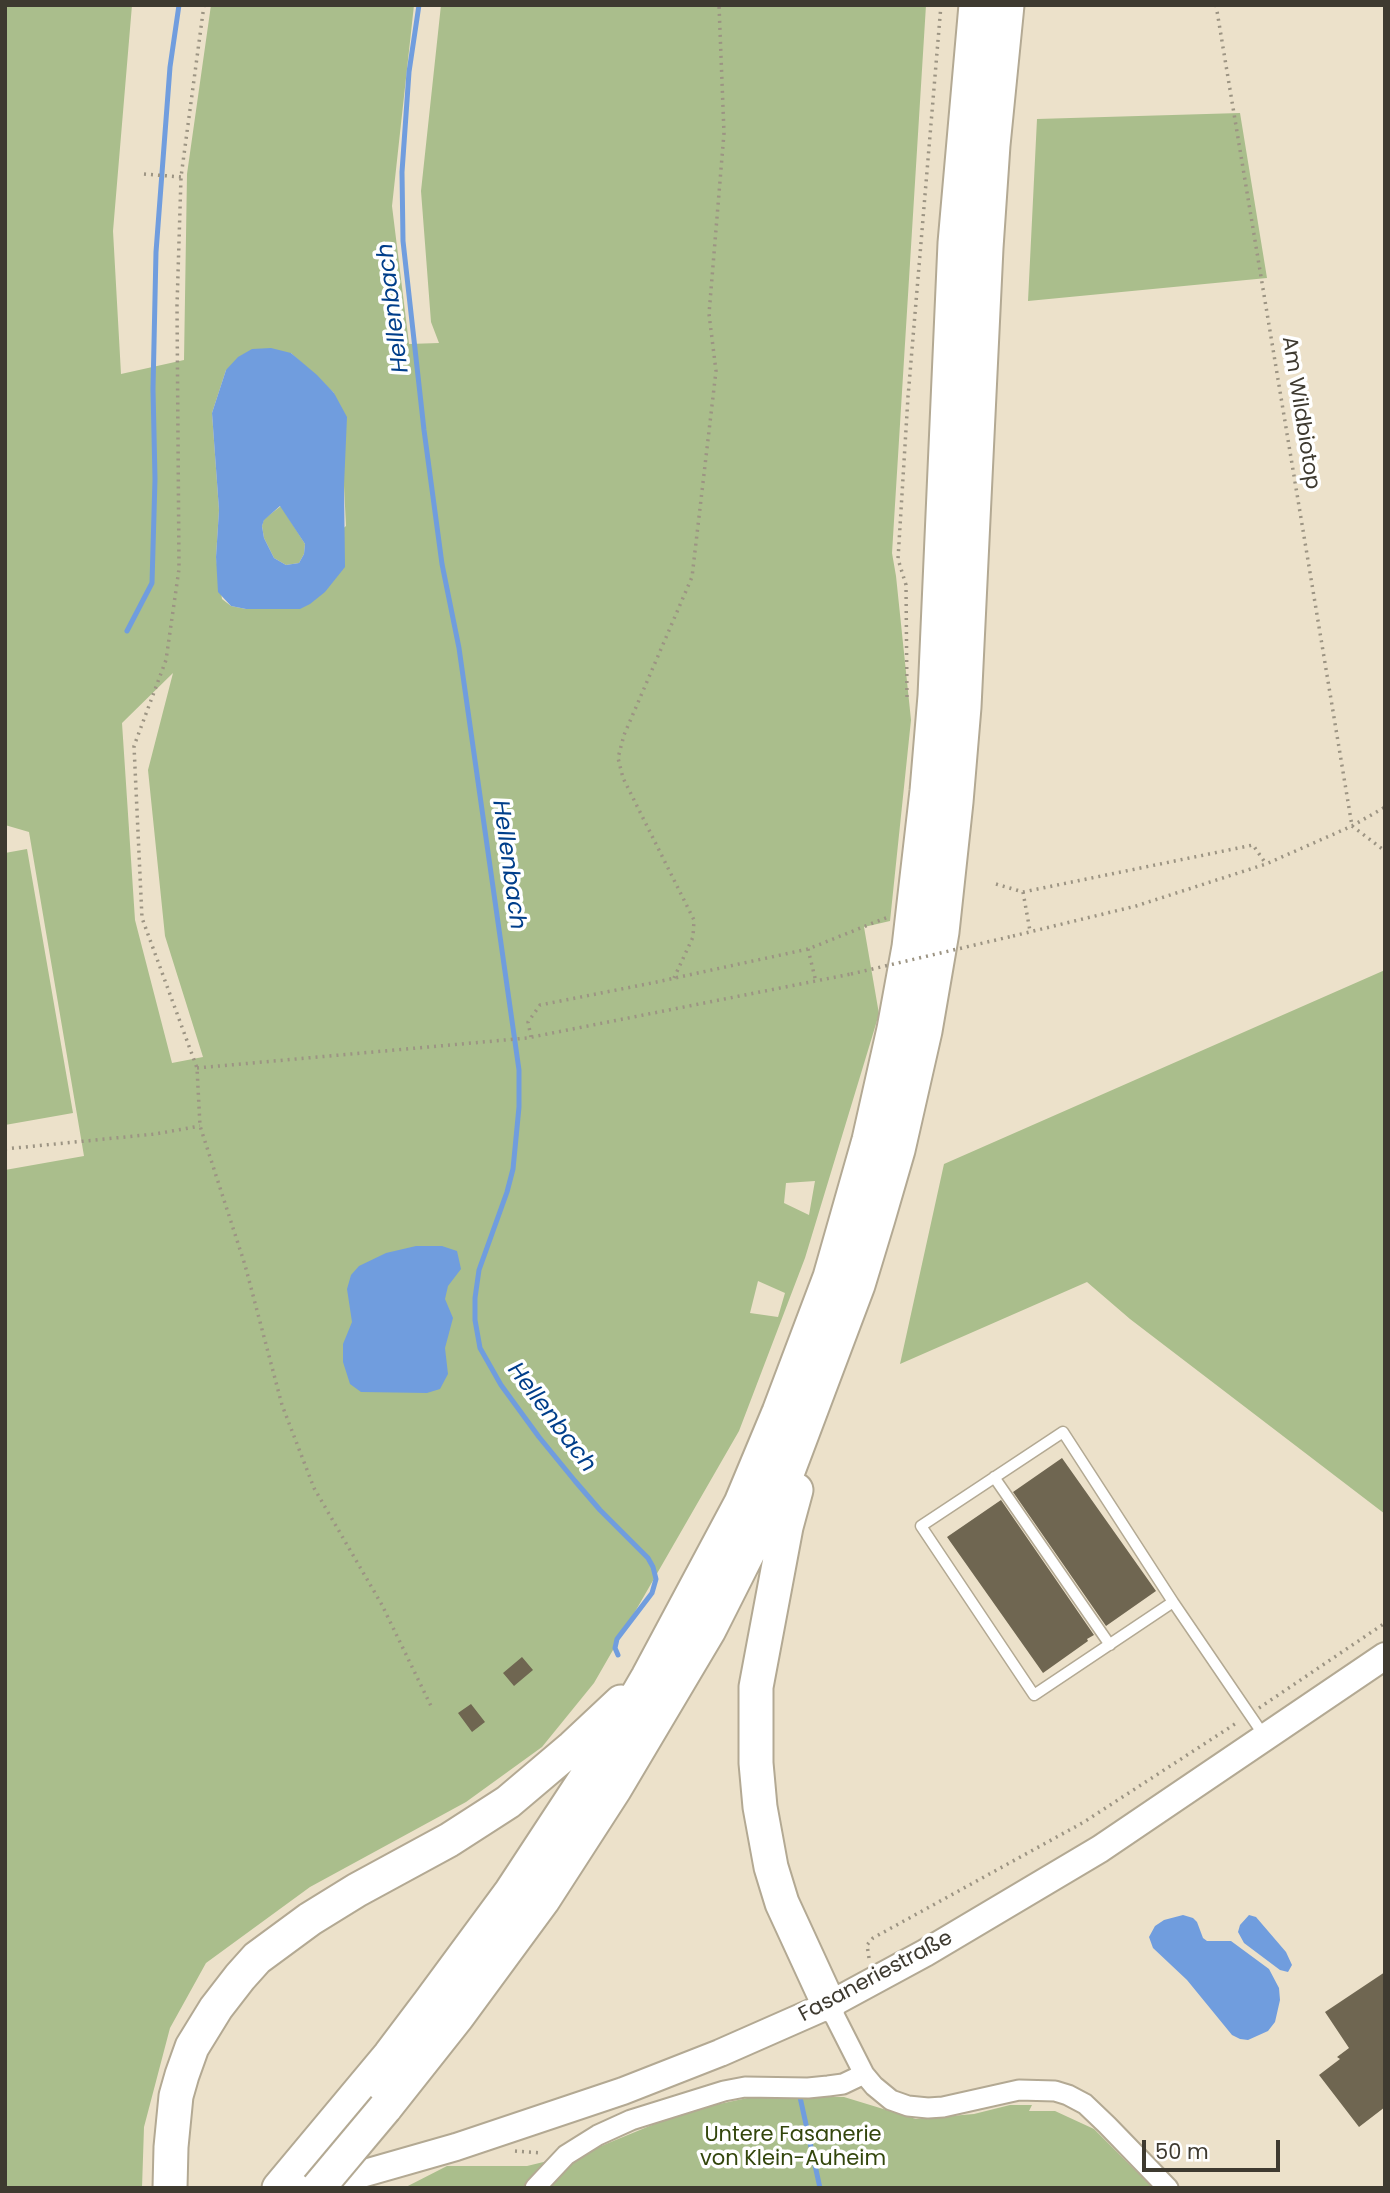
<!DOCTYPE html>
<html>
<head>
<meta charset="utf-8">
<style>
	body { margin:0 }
	#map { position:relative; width:1390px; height:2193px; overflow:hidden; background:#ece1ca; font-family:Poppins,sans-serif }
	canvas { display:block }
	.frame { position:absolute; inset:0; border:7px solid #3e3a30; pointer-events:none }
	.scale { position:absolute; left:1142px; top:2140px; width:138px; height:32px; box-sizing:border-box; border:4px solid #3e3a30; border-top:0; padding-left:9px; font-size:21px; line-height:24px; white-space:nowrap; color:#3e3a30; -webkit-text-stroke:5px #fff; paint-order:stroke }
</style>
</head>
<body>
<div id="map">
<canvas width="1390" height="2193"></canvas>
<div class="frame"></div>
<div class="scale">50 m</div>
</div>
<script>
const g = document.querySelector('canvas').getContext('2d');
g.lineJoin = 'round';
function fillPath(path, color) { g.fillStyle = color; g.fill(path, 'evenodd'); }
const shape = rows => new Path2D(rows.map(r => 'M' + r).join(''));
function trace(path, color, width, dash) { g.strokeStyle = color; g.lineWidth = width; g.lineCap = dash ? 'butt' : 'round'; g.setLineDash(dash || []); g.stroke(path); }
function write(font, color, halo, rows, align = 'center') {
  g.font = font + ' Poppins,sans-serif'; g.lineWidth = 7; g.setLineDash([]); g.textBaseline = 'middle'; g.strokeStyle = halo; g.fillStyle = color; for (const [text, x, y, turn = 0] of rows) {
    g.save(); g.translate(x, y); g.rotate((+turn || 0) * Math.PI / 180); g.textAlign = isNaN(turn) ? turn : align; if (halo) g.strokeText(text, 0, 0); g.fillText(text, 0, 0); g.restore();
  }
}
fillPath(shape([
	[5,5,132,5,113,231,121,374,184,360,187,174,211,5,414,5,392,206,409,344,439,343,431,322,421,191,441,5,926,5,892,553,896,576,911,720,890,921,864,927,879,1014,805,1258,739,1431,594,1683,542,1747,466,1802,310,1887,206,1963,170,2028,144,2127,142,2188,5,2188,5,1170,84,1156,29,832,5,825],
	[291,353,334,393,344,486,346,526,246,609,231,606,222,599,216,557,219,510,212,413,226,370],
	[173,673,148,770,165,936,203,1057,172,1063,135,920,122,723],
	[815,1181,809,1215,784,1203,786,1183],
	[758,1281,785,1293,778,1317,750,1313],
	[1240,113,1267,278,1028,301,1037,119],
	[281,506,305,544,304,554,299,563,286,565,274,558,264,538,262,526,264,519],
	[27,849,73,1113,5,1125,5,853],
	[1385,970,1385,1514,1130,1319,1087,1282,900,1364,944,1164],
	[757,2096,844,2097,916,2119,974,2114,1010,2105,1032,2105,1029,2111,1055,2111,1094,2129,1153,2188,404,2188,447,2166,527,2166,589,2151,686,2111]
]), '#aabe8c');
fillPath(shape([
	[271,348,291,353,317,375,334,393,347,417,344,486,345,567,325,592,310,604,300,609,246,609,231,606,218,592,216,557,219,510,212,413,226,370,238,357,252,349],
	[280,506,305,544,304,554,299,563,286,565,274,558,264,538,262,526,264,520],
	[416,1246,442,1246,457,1251,461,1269,448,1286,445,1299,453,1318,445,1348,448,1374,440,1389,427,1393,361,1392,350,1384,343,1362,343,1344,352,1322,347,1289,351,1275,359,1266,386,1253],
	[1183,1915,1193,1918,1197,1922,1203,1938,1207,1941,1231,1941,1269,1969,1279,1988,1280,2000,1275,2022,1268,2031,1248,2040,1240,2039,1232,2035,1187,1980,1153,1948,1149,1937,1155,1926,1164,1920],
	[1249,1915,1256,1917,1286,1952,1292,1965,1288,1972,1280,1970,1244,1943,1238,1932,1240,1925]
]), '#709dde');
trace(shape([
	[419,5,409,72,402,172,403,241,424,430,442,564,459,648,519,1070,519,1107,513,1169,507,1192,479,1270,475,1298,475,1320,480,1348,501,1385,539,1437,575,1481,600,1510,648,1558,653,1567,656,1579,652,1593,617,1639,615,1648,618,1655],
	[127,631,152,583,155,479,153,389,156,252,170,67,179,5],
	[800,2097,820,2188]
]), '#709dde', 5);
fillPath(shape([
	[1062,1458,1156,1591,1106,1626,1013,1492],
	[1001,1500,1094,1635,1087,1639,1088,1641,1043,1673,947,1537],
	[522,1657,533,1670,514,1686,503,1673],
	[471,1704,485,1722,472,1732,458,1713],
	[1385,1972,1385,2107,1359,2127,1319,2075,1340,2059,1337,2057,1349,2048,1325,2012]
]), '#6f6651');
const lane = shape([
	[994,1477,1110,1645],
	[1173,1602,1063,1432,921,1526,1034,1695,1173,1602,1265,1737]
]);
const street = shape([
	[829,2005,864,2074,874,2086,891,2100,908,2106,928,2108,943,2107,1019,2090,1055,2091,1068,2095,1085,2104,1107,2125,1168,2188],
	[535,2188,566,2155,598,2135,631,2120,724,2091,745,2087,808,2088,828,2086,843,2084,864,2074]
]);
const secondary = shape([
	[316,2187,456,2147,623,2091,720,2053,829,2005,925,1953,1100,1849,1385,1656]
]);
const highway = shape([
	[796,1490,786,1527,756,1687,756,1763,760,1807,771,1867,782,1903,829,2005],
	[385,2108,457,2017,543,1900,614,1790,709,1630,785,1479,858,1285,878,1219,898,1150,925,1031,942,932,956,802,964,707,986,248,993,145,1007,5],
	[170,2188,171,2147,176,2096,182,2075,192,2047,216,2008,240,1977,257,1958,310,1919,357,1890,449,1840,508,1802,573,1747,621,1702],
	[279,2188,390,2055,430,2002,511,1892,616,1732,648,1677,741,1503,779,1412,830,1277,869,1140,894,1029,909,947,927,791,935,696,955,243,976,5]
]);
trace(lane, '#b3a993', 13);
trace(street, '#b3a993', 23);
trace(secondary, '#b3a993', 30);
trace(highway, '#b3a993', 37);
trace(shape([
	[204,5,181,177,177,306,179,569,166,660,134,746,142,918,197,1068,200,1126,245,1265,282,1405,314,1488,382,1605,431,1706],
	[1216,5,1352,826],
	[144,174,181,177],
	[907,697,906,585,898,559,908,397,941,5],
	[1352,826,1385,851],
	[996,884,1023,892,1253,845,1266,864],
	[1023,892,1030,931],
	[1013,936,1136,906,1266,864,1352,826,1385,807],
	[808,949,816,982],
	[674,978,693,937,694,920,623,778,618,758,624,735,692,577,716,371,709,314,724,133,719,5],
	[531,1037,528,1022,540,1005,652,983,808,949,888,917],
	[197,1068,527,1038,851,974],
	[5,1149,155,1134,200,1126],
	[1259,1708,1385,1623],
	[869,1958,867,1945,873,1938,1084,1822,1238,1722],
	[515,2151,542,2153]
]), '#9c9483', 3.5, [2, 5]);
trace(lane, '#fff', 10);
trace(street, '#fff', 19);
trace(secondary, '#fff', 26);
trace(highway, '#fff', 33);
const highwayBridge = shape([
	[318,2188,385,2108]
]);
trace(highwayBridge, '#b3a993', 37, []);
trace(shape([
	[851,974,1013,936]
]), '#9c9483', 3.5, [2, 5]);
trace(highwayBridge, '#fff', 33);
write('21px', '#3e3a30', '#fff', [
	["Am Wildbiotop",1300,413,81],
	["Fasaneriestraße",876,1977,-28]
]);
write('21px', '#33460c', '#fff', [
	["Untere Fasanerie",793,2136],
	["von Klein-Auheim",793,2160]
]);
write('italic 23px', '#003e8a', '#fff', [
	["Hellenbach",394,308,-97],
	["Hellenbach",508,865,82],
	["Hellenbach",551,1418,53]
]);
</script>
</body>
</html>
